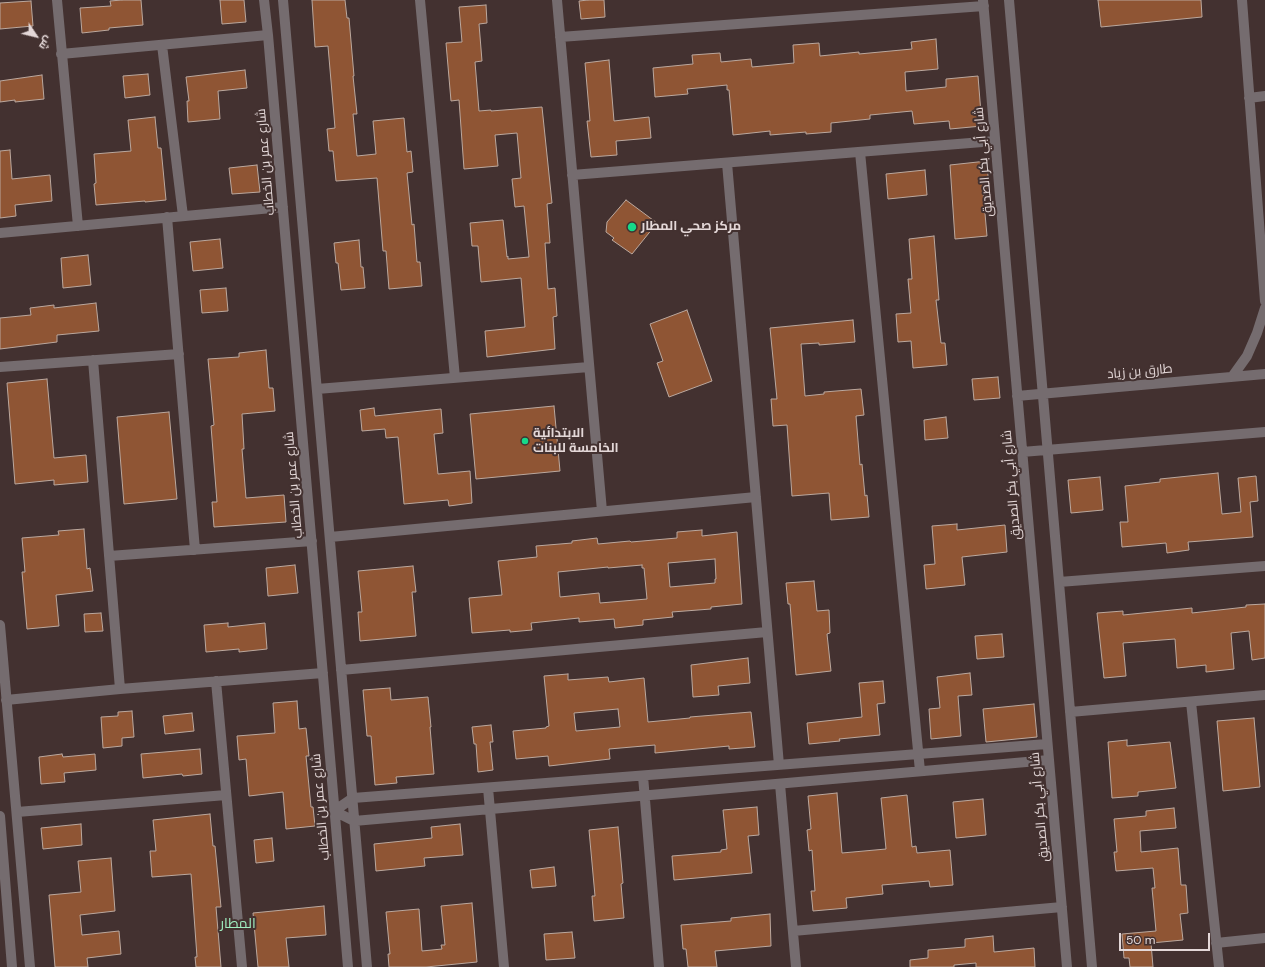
<!DOCTYPE html>
<html>
<head>
<meta charset="utf-8">
<style>
	body { margin:0 }
	#map { position:relative; width:1265px; height:967px; overflow:hidden; background:#433130; font-family:"DM Sans",Cairo,sans-serif }
	canvas { display:block }
	.north { position:absolute; left:16px; top:16px; width:40px; height:40px; -webkit-text-stroke:3px #433130; paint-order:stroke; rotate:125deg; font-size:11px; font-weight:700; line-height:16px; text-align:center; color:#e4d8d8 }
	.north::after { content:''; display:block; margin:auto; width:14px; height:18px; background:#e4d8d8; clip-path:polygon(50% 0,100% 100%,50% 72%,0 100%) }
	.scale { position:absolute; left:1119px; top:933px; width:91px; height:18px; box-sizing:border-box; border:2px solid #e4d8d8; border-top:0; padding-left:5px; font-size:12px; line-height:14px; white-space:nowrap; color:#e4d8d8; -webkit-text-stroke:3px #433130; paint-order:stroke }
</style>
</head>
<body>
<div id="map">
<canvas width="1265" height="967"></canvas>
<div class="north">ش</div>
<div class="scale">50 m</div>
</div>
<script>
const g = document.querySelector('canvas').getContext('2d');
g.lineJoin = 'round';
function fillPath(path, color) { g.fillStyle = color; g.fill(path, 'evenodd'); }
const shape = rows => new Path2D(rows.map(r => 'M' + r).join(''));
function trace(path, color, width, dash) { g.strokeStyle = color; g.lineWidth = width; g.lineCap = dash ? 'butt' : 'round'; g.setLineDash(dash || []); g.stroke(path); }
function write(font, color, halo, rows, align = 'center') {
  g.font = font + ' "DM Sans",Cairo,sans-serif'; g.lineWidth = 4; g.setLineDash([]); g.textBaseline = 'middle'; g.strokeStyle = halo; g.fillStyle = color; for (const [text, x, y, turn = 0] of rows) {
    g.save(); g.translate(x, y); g.rotate((+turn || 0) * Math.PI / 180); g.textAlign = isNaN(turn) ? turn : align; if (halo) g.strokeText(text, 0, 0); g.fillText(text, 0, 0); g.restore();
  }
}
const building = shape([
	[122,0,141,0,143,25,109,28,109,30,82,33,80,8,111,6,110,1,122,0],
	[220,0,244,0,246,22,222,24,220,0],
	[312,0,345,0,347,18,349,18,354,76,353,76,357,114,353,114,357,156,376,154,373,121,404,118,407,152,411,151,413,172,407,173,412,225,414,224,417,262,420,262,422,286,389,289,386,251,383,251,377,178,336,181,333,151,329,151,327,129,335,128,328,46,315,47,312,0],
	[588,0,604,0,605,17,581,19,579,1,588,0],
	[1098,0,1201,0,1202,17,1101,27,1098,0],
	[31,1,33,26,0,29,0,3,31,1],
	[486,5,487,23,479,24,482,61,475,62,479,111,491,110,491,111,542,107,552,203,547,204,550,243,545,243,548,289,555,288,557,316,553,317,555,349,487,357,485,331,525,327,521,278,481,282,478,246,472,246,470,223,503,220,507,257,508,256,508,259,529,257,524,206,515,207,512,179,521,178,517,133,495,135,498,166,464,169,459,100,451,101,446,43,462,42,459,7,486,5],
	[936,39,938,69,905,72,906,91,946,87,946,79,978,76,982,126,950,129,949,121,914,124,912,111,870,115,870,119,831,123,831,132,806,134,806,132,770,135,770,131,733,135,729,90,727,90,727,85,687,89,688,94,655,97,653,68,693,64,692,55,720,53,721,62,751,59,752,67,794,63,793,45,819,43,820,56,859,52,859,54,912,49,911,42,936,39],
	[609,60,614,121,649,117,651,138,616,141,617,155,591,157,587,121,590,121,585,63,609,60],
	[245,70,247,88,218,91,220,119,188,122,187,101,189,101,186,77,245,70],
	[148,74,150,95,125,98,123,76,148,74],
	[42,75,44,99,15,102,15,100,0,102,0,81,42,75],
	[155,117,158,148,161,148,166,200,145,202,145,201,96,205,94,184,96,183,94,154,131,151,128,120,155,117],
	[10,150,12,179,50,175,52,201,15,205,16,216,0,218,0,151,10,150],
	[987,161,989,190,983,191,987,236,955,239,950,165,987,161],
	[257,165,260,192,232,194,229,168,257,165],
	[925,170,927,195,888,199,886,174,925,170],
	[626,200,657,223,632,254,612,240,614,238,606,232,607,222,626,200],
	[934,236,939,300,936,300,941,343,945,343,947,365,913,368,911,341,898,342,896,314,911,313,908,279,912,279,909,239,934,236],
	[220,239,223,268,193,271,190,242,220,239],
	[359,240,361,267,363,267,365,288,341,290,338,263,336,263,334,243,359,240],
	[88,255,91,285,63,288,61,258,88,255],
	[226,288,228,311,202,313,200,290,226,288],
	[96,303,99,331,57,335,57,342,0,349,0,318,31,315,30,308,54,305,54,308,96,303],
	[687,310,712,381,669,397,657,363,663,361,650,324,687,310],
	[853,320,855,342,819,345,819,343,801,344,805,396,824,394,824,392,861,389,864,415,856,416,860,465,862,464,865,496,867,495,869,517,831,520,829,493,792,496,787,425,773,426,771,399,777,399,770,328,853,320],
	[266,350,269,388,273,388,275,411,242,414,244,449,242,449,246,498,284,495,286,522,214,527,212,502,217,502,211,426,214,425,208,359,239,357,239,353,266,350],
	[998,377,1000,398,974,400,972,379,998,377],
	[47,379,54,458,86,455,88,482,54,485,54,480,15,484,7,383,47,379],
	[554,406,560,471,476,479,470,414,554,406],
	[374,408,375,416,441,409,443,433,434,434,438,474,470,471,472,503,449,506,448,500,404,504,398,437,386,438,385,429,362,431,360,410,374,408],
	[169,412,177,499,124,504,117,417,169,412],
	[946,417,948,438,925,440,924,420,946,417],
	[1218,473,1222,514,1241,512,1238,478,1256,476,1258,501,1250,502,1253,537,1188,542,1189,550,1167,553,1166,543,1122,547,1120,522,1128,522,1125,486,1160,482,1160,479,1218,473],
	[1100,477,1103,510,1071,513,1068,480,1100,477],
	[957,524,957,530,1005,525,1007,552,962,557,965,585,926,589,924,565,935,564,932,526,957,524],
	[84,529,87,569,90,568,93,591,56,595,59,626,27,629,22,572,25,572,22,538,59,535,58,531,84,529],
	[702,530,702,536,737,532,742,604,711,607,711,609,672,612,673,617,643,620,643,625,615,628,614,619,579,622,579,618,531,623,532,630,510,632,510,630,472,633,469,598,502,595,498,561,537,557,536,546,572,543,572,541,597,538,598,544,630,541,631,542,677,538,677,532,702,530],
	[715,559,716,579,715,579,715,583,670,587,668,563,715,559],
	[642,565,642,568,644,568,647,599,600,603,599,593,560,597,558,572,608,567,608,568,642,565],
	[295,565,298,593,268,596,266,568,295,565],
	[413,566,416,592,412,592,416,636,360,641,358,612,362,612,358,571,413,566],
	[814,581,817,611,829,610,830,633,827,634,831,671,796,675,790,604,788,604,786,583,814,581],
	[1265,604,1265,658,1252,660,1249,631,1231,633,1234,669,1206,672,1206,665,1177,668,1175,639,1123,643,1126,676,1104,678,1097,613,1123,611,1123,615,1192,608,1192,613,1246,607,1246,605,1265,604],
	[101,613,103,631,85,632,84,614,101,613],
	[228,623,228,627,265,623,267,649,239,652,239,649,206,652,204,625,228,623],
	[1002,634,1004,657,977,659,975,636,1002,634],
	[748,658,750,683,718,686,719,695,693,697,691,665,748,658],
	[970,673,972,695,958,696,961,736,931,739,929,709,940,708,937,677,970,673],
	[568,674,568,680,608,677,609,682,644,678,648,722,690,718,690,717,751,712,755,747,729,749,729,746,655,753,655,745,609,749,610,759,549,766,548,756,516,759,513,731,546,728,546,727,549,726,544,676,568,674],
	[618,709,620,727,576,731,574,713,618,709],
	[883,681,885,703,877,704,880,735,839,739,840,741,809,744,807,723,862,717,859,683,883,681],
	[390,688,391,700,428,697,431,727,430,727,434,774,396,777,397,783,375,785,371,736,367,736,363,690,390,688],
	[297,701,299,729,306,728,309,756,306,756,311,807,313,807,315,826,286,829,283,792,249,796,246,759,239,760,237,736,275,733,273,703,297,701],
	[1034,704,1037,737,986,742,983,709,1034,704],
	[132,711,134,737,122,738,122,746,103,748,101,717,118,716,118,712,132,711],
	[192,713,194,731,165,734,163,716,192,713],
	[1254,718,1260,787,1223,791,1217,721,1254,718],
	[491,725,493,742,490,742,493,770,478,772,476,744,474,744,472,727,491,725],
	[1127,740,1127,746,1170,742,1176,788,1138,792,1138,796,1112,798,1108,742,1127,740],
	[200,749,202,774,183,776,182,774,143,778,141,754,200,749],
	[62,754,63,757,95,754,96,770,64,773,65,782,41,784,39,757,62,754],
	[837,793,842,853,886,849,881,798,907,795,912,847,916,846,917,853,950,850,953,885,930,887,929,881,882,885,883,894,846,898,847,908,813,911,811,891,815,891,812,850,809,851,807,830,811,829,808,796,837,793],
	[983,799,986,835,956,838,953,802,983,799],
	[757,807,759,835,748,836,752,873,674,880,672,856,721,852,721,850,727,849,723,810,757,807],
	[1174,808,1176,828,1140,831,1141,852,1178,848,1181,885,1186,885,1188,913,1180,914,1183,940,1151,943,1153,967,1130,967,1129,958,1124,958,1122,934,1156,931,1152,888,1155,888,1153,868,1116,871,1114,852,1117,852,1114,819,1146,816,1146,811,1174,808],
	[210,814,213,846,215,846,221,907,216,907,221,967,196,967,195,957,197,957,191,874,152,877,150,851,156,851,153,820,210,814],
	[81,824,82,845,43,849,41,828,81,824],
	[460,824,463,855,424,858,425,866,376,871,374,844,432,838,431,827,460,824],
	[618,827,623,883,621,884,624,918,594,921,592,896,595,896,589,830,618,827],
	[272,838,274,861,256,863,254,840,272,838],
	[111,858,115,911,80,915,82,935,119,931,121,954,87,958,88,967,55,967,49,895,81,892,78,861,111,858],
	[554,867,556,886,532,888,530,870,554,867],
	[472,903,477,962,426,967,389,967,388,954,390,954,386,912,419,909,422,951,442,949,441,945,445,945,441,906,472,903],
	[324,906,326,935,286,938,289,967,258,967,253,913,324,906],
	[770,914,771,946,715,951,717,967,688,967,686,949,683,949,681,925,731,921,731,918,770,914],
	[572,932,575,958,546,960,544,934,572,932],
	[993,936,994,952,1034,948,1035,967,976,967,976,963,954,965,954,967,910,967,910,960,928,958,928,950,965,947,965,939,993,936]
]);
fillPath(building, '#8f5534');
trace(building, '#bba89e', 1);
trace(shape([
	[57,0,78,226],
	[264,0,268,35,348,967],
	[283,0,367,967],
	[420,0,455,378],
	[557,0,602,511],
	[983,0,1067,967],
	[1009,0,1092,967],
	[1242,0,1265,301],
	[560,37,984,6],
	[162,45,183,216],
	[61,54,268,35],
	[1249,98,1265,96],
	[860,152,920,771],
	[727,163,779,765],
	[572,175,995,141],
	[167,217,195,550],
	[0,233,283,207],
	[93,360,120,689],
	[0,367,179,354],
	[1232,377,1247,356,1257,333,1265,308],
	[317,389,589,367],
	[1017,396,1265,374],
	[1022,452,1265,432],
	[330,537,756,497],
	[109,556,312,541],
	[1059,582,1265,566],
	[0,625,30,967],
	[341,670,767,632],
	[216,681,242,967],
	[6,700,120,689,323,673],
	[1191,702,1219,967],
	[1070,712,1265,695],
	[1047,744,353,798,334,811,354,821,1049,760],
	[643,776,659,967],
	[780,784,796,967],
	[488,788,504,967],
	[17,812,226,795],
	[0,816,12,967],
	[793,931,1062,907],
	[1216,943,1265,938]
]), '#756c6f', 10);
for (const [x, y, r, color] of [
	[632,227,5,"#17d989"],
	[525,441,4,"#17d989"]
]) { const dot = new Path2D(); dot.arc(x, y, r, 0, 2 * Math.PI); g.fillStyle = color; g.fill(dot); trace(dot, '#433130', 1.5); }
write('13px', '#e4d8d8', '#433130', [
	["شارع عمر بن الخطاب",266,162,-95],
	["شارع أبي بكر الصديق",984,162,-95],
	["طارق بن زياد",1140,372,-5],
	["شارع عمر بن الخطاب",294,485,-95],
	["شارع أبي بكر الصديق",1012,485,-95],
	["شارع عمر بن الخطاب",321,807,-95],
	["شارع أبي بكر الصديق",1040,807,-95]
]);
write('bold 13px', '#e4d8d8', '#433130', [
	["مركز صحي المطار",641,227],
	["الابتدائية",533,434],
	["الخامسة للبنات",533,449]
], 'left');
write('14px', '#a0eec0', '#433130', [
	["المطار",238,924]
]);
</script>
</body>
</html>
